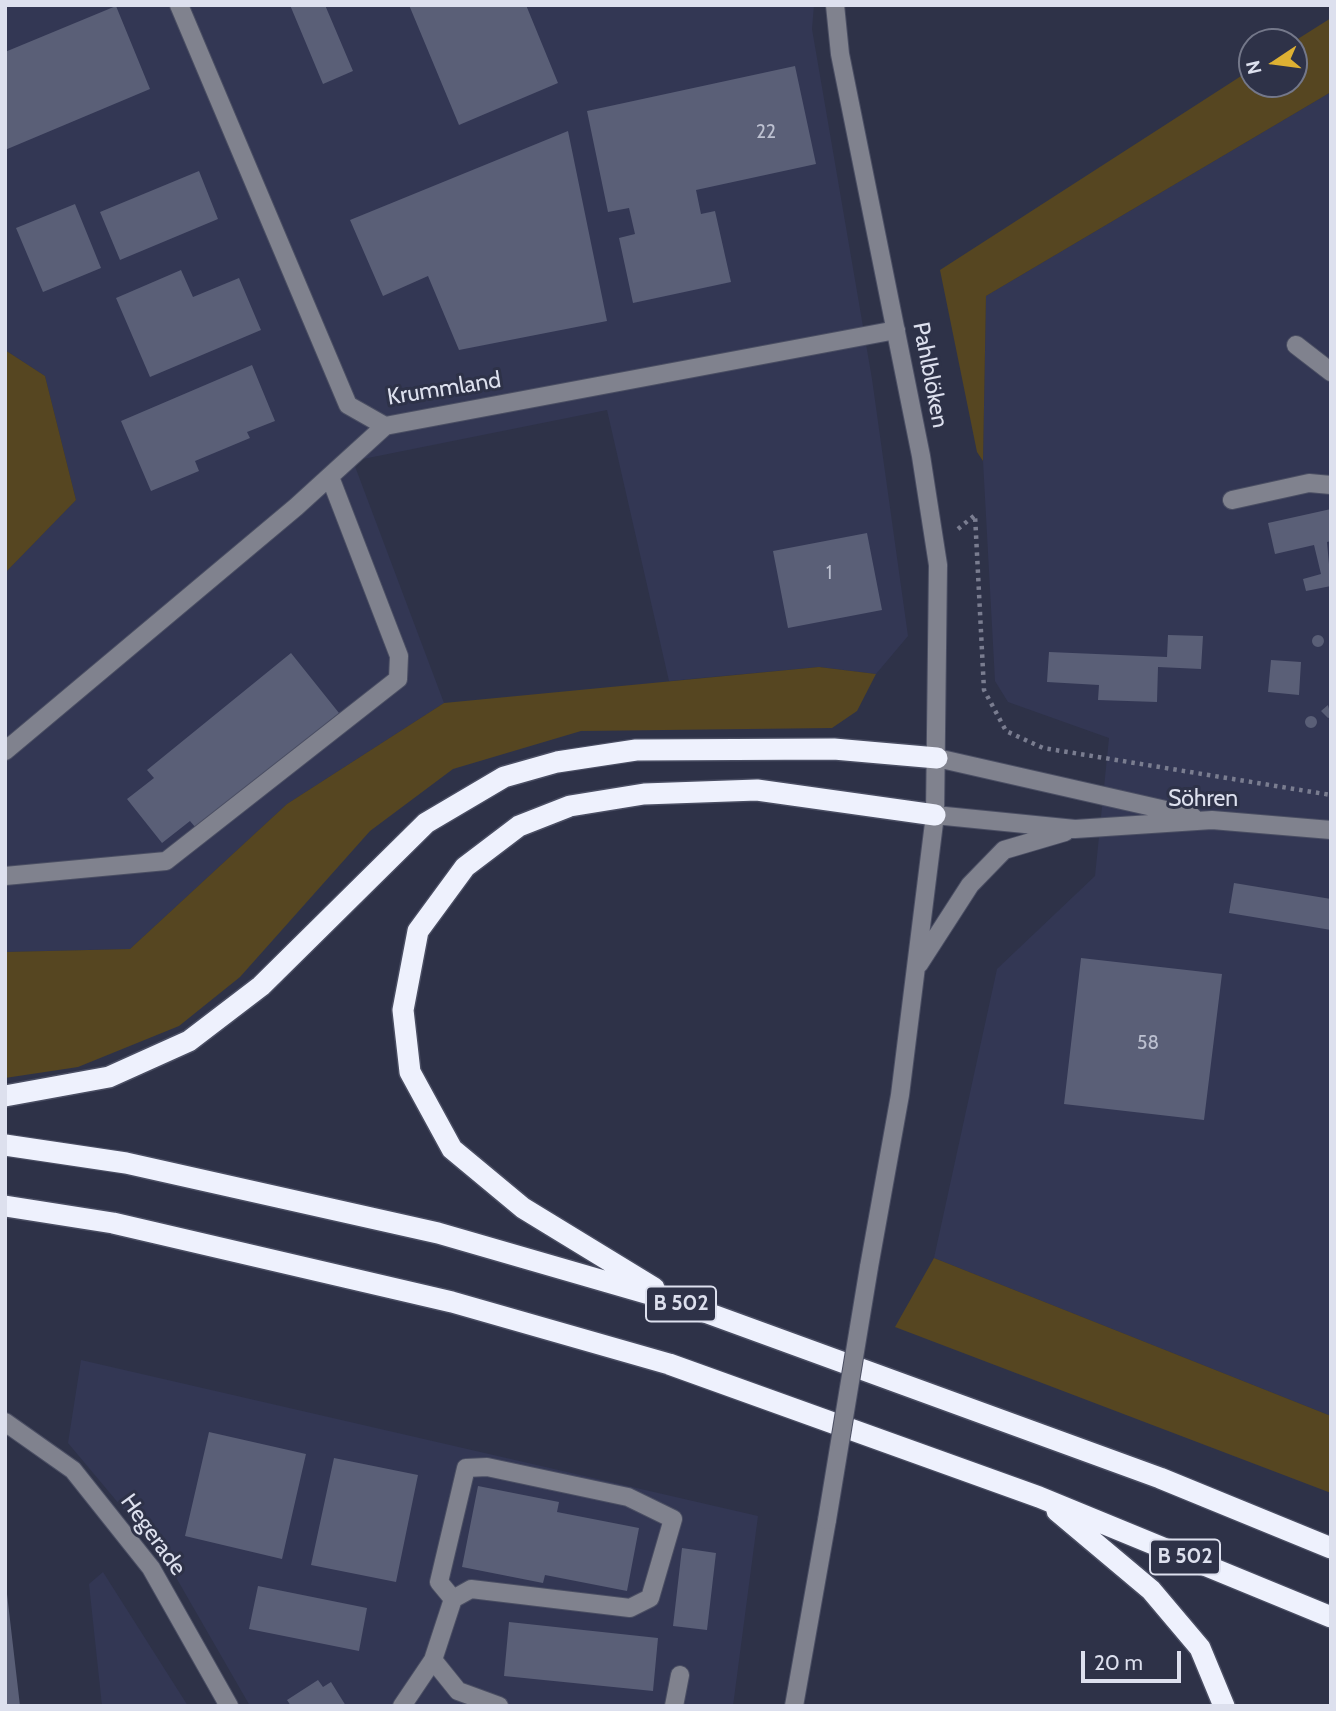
<!DOCTYPE html>
<html>
<head>
<meta charset="utf-8">
<style>
	body { margin:0 }
	#map { position:relative; width:1336px; height:1711px; overflow:hidden; background:#2e3248; font-family:Cabin,sans-serif }
	canvas { display:block }
	.frame { position:absolute; inset:0; border:7px solid #dde0ee; pointer-events:none }
	.north { position:absolute; left:1238px; top:28px; width:70px; height:70px; box-sizing:border-box; background:#2e3248; border:2px solid #74788a; border-radius:50%; rotate:257deg; font-size:19px; font-weight:700; line-height:28px; text-align:center; color:#dde0ee }
	.north::after { content:''; display:block; margin:auto; width:24px; height:32px; background:#deb133; clip-path:polygon(50% 0,100% 100%,50% 72%,0 100%) }
	.scale { position:absolute; left:1081px; top:1651px; width:100px; height:32px; box-sizing:border-box; border:4px solid #dde0ee; border-top:0; padding-left:9px; font-size:21px; line-height:24px; white-space:nowrap; color:#dde0ee; -webkit-text-stroke:5px #2e3248; paint-order:stroke }
</style>
</head>
<body>
<div id="map">
<canvas width="1336" height="1711"></canvas>
<div class="frame"></div>
<div class="north">N</div>
<div class="scale">20 m</div>
</div>
<script>
const g = document.querySelector('canvas').getContext('2d');
g.lineJoin = 'round';
function fillPath(path, color) { g.fillStyle = color; g.fill(path, 'evenodd'); }
const shape = rows => new Path2D(rows.map(r => 'M' + r).join(''));
function trace(path, color, width, dash) { g.strokeStyle = color; g.lineWidth = width; g.lineCap = dash ? 'butt' : 'round'; g.setLineDash(dash || []); g.stroke(path); }
function write(font, color, halo, rows, align = 'center') {
  g.font = font + ' Cabin,sans-serif'; g.lineWidth = 6; g.setLineDash([]); g.textBaseline = 'middle'; g.strokeStyle = halo; g.fillStyle = color; for (const [text, x, y, turn = 0] of rows) {
    g.save(); g.translate(x, y); g.rotate((+turn || 0) * Math.PI / 180); g.textAlign = isNaN(turn) ? turn : align; if (halo) g.strokeText(text, 0, 0); g.fillText(text, 0, 0); g.restore();
  }
}
fillPath(shape([
	[5,5,814,5,812,29,872,379,908,636,876,674,819,667,669,681,607,410,353,461,444,703,287,804,130,949,5,952,5,573,76,500,45,376,5,350],
	[1331,92,1331,1416,934,1258,997,969,1095,876,1109,738,1008,702,995,681,983,461,986,296],
	[81,1360,758,1516,733,1706,250,1706,166,1560,68,1443],
	[103,1572,188,1706,102,1706,89,1584]
]), '#333754');
fillPath(shape([
	[1331,18,1331,92,986,296,983,461,977,452,940,270,1252,69,1252,84,1294,84,1293,42],
	[5,350,45,376,76,500,5,573],
	[819,667,876,674,857,711,832,728,581,731,453,769,370,831,240,977,179,1026,78,1067,5,1078,5,952,130,949,287,804,444,703],
	[934,1258,1331,1416,1331,1493,895,1327]
]), '#564621');
fillPath(shape([
	[290,5,325,5,353,71,323,84],
	[409,5,526,5,558,83,459,125],
	[116,6,150,89,5,150,5,52],
	[795,66,816,164,696,190,701,214,715,211,731,282,633,303,619,238,635,234,629,208,608,212,587,111],
	[568,131,607,321,459,350,428,276,383,296,350,220],
	[199,171,218,219,120,260,100,212],
	[75,204,101,268,43,292,16,228],
	[181,270,193,297,239,278,261,330,150,377,116,298],
	[252,365,275,421,247,432,250,438,195,461,199,471,151,491,121,421],
	[1331,509,1331,541,1327,542,1331,586,1306,591,1303,579,1321,574,1314,545,1275,554,1268,523],
	[867,533,882,610,788,628,773,551],
	'1312 641a6 6 0 1 1 12 0a6 6 0 1 1-12 0Z',
	[1168,635,1203,636,1201,669,1158,667,1157,702,1098,700,1099,685,1047,682,1049,652,1167,657],
	[291,653,339,713,196,828,190,821,162,843,127,799,154,778,147,770],
	[1271,660,1301,662,1299,695,1268,692],
	[1328,705,1331,717,1328,718,1321,711],
	'1305 722a6 6 0 1 1 12 0a6 6 0 1 1-12 0Z',
	[1234,883,1331,899,1331,930,1229,913],
	[1081,958,1222,974,1204,1120,1064,1104],
	[209,1432,306,1454,282,1559,185,1536],
	[334,1458,418,1475,396,1582,311,1565],
	[478,1486,559,1502,557,1512,639,1528,627,1591,545,1575,543,1583,462,1567],
	[682,1548,716,1553,707,1630,673,1626],
	[258,1586,367,1608,359,1651,249,1629],
	[5,1594,7,1594,20,1706,5,1706],
	[509,1622,658,1638,653,1691,504,1676],
	[318,1680,323,1687,331,1682,346,1706,291,1706,287,1700]
]), '#5a5f77');
const minor = shape([
	[179,5,348,405,385,426,896,330],
	[835,5,840,54,921,456,938,565,935,815,900,1095,869,1267],
	[1296,345,1331,372],
	[1232,500,1309,483,1331,485],
	[5,751,296,507,385,426],
	[937,758,1192,816],
	[935,815,1075,829,1212,820,1331,830],
	[5,876,166,861,398,679,399,656,330,477],
	[919,964,970,885,1004,850,1065,832],
	[5,1422,73,1470,151,1568,229,1706],
	[433,1660,458,1691,499,1706],
	[402,1706,433,1660,453,1599,471,1589,630,1608,650,1598,673,1519,628,1497,487,1467,466,1468,439,1582,453,1599],
	[674,1706,680,1675],
	[794,1706,827,1520]
]);
const highway = shape([
	[5,1096,109,1077,189,1041,261,986,426,823,504,777,557,762,636,750,834,749,937,758],
	[5,1145,126,1163,438,1233,680,1303,1160,1478,1331,1548],
	[5,1206,113,1223,452,1302,669,1364,1039,1497,1331,1617],
	[654,1288,523,1208,452,1149,410,1072,403,1010,418,931,465,867,519,826,570,806,644,794,757,790,935,815],
	[1057,1511,1151,1590,1200,1648,1224,1706]
]);
trace(minor, '#4a4e63', 20);
trace(highway, '#4a4e63', 24);
trace(shape([
	[958,529,975,515,984,690,1006,731,1043,748,1331,795]
]), '#7a7d90', 4.5, [3.5, 5]);
trace(minor, '#80828e', 18);
trace(highway, '#eef1fd', 21);
const minorBridge = shape([
	[827,1520,869,1267]
]);
trace(minorBridge, '#4a4e63', 20, []);
trace(minorBridge, '#80828e', 18);
write('19px', '#bcc0d0', null, [
	["22",766,132],
	["1",829,573],
	["58",1148,1043]
]);
for (const [x, y, w] of [
	[681,1304,70],
	[1185,1557,70]
]) { const box = new Path2D(); box.roundRect(x - w / 2, y - 17.5, w, 35, 5); g.fillStyle = '#2e3248'; g.fill(box); trace(box, '#dde0ee', 2); }
write('bold 21px', '#dde0ee', null, [
	["B 502",681,1304],
	["B 502",1185,1557]
]);
write('23px', '#dde0ee', '#2e3248', [
	["Pahlblöken",930,375,79],
	["Krummland",444,389,-9],
	["Söhren",1203,799],
	["Hegerade",153,1535,54]
]);
</script>
</body>
</html>
